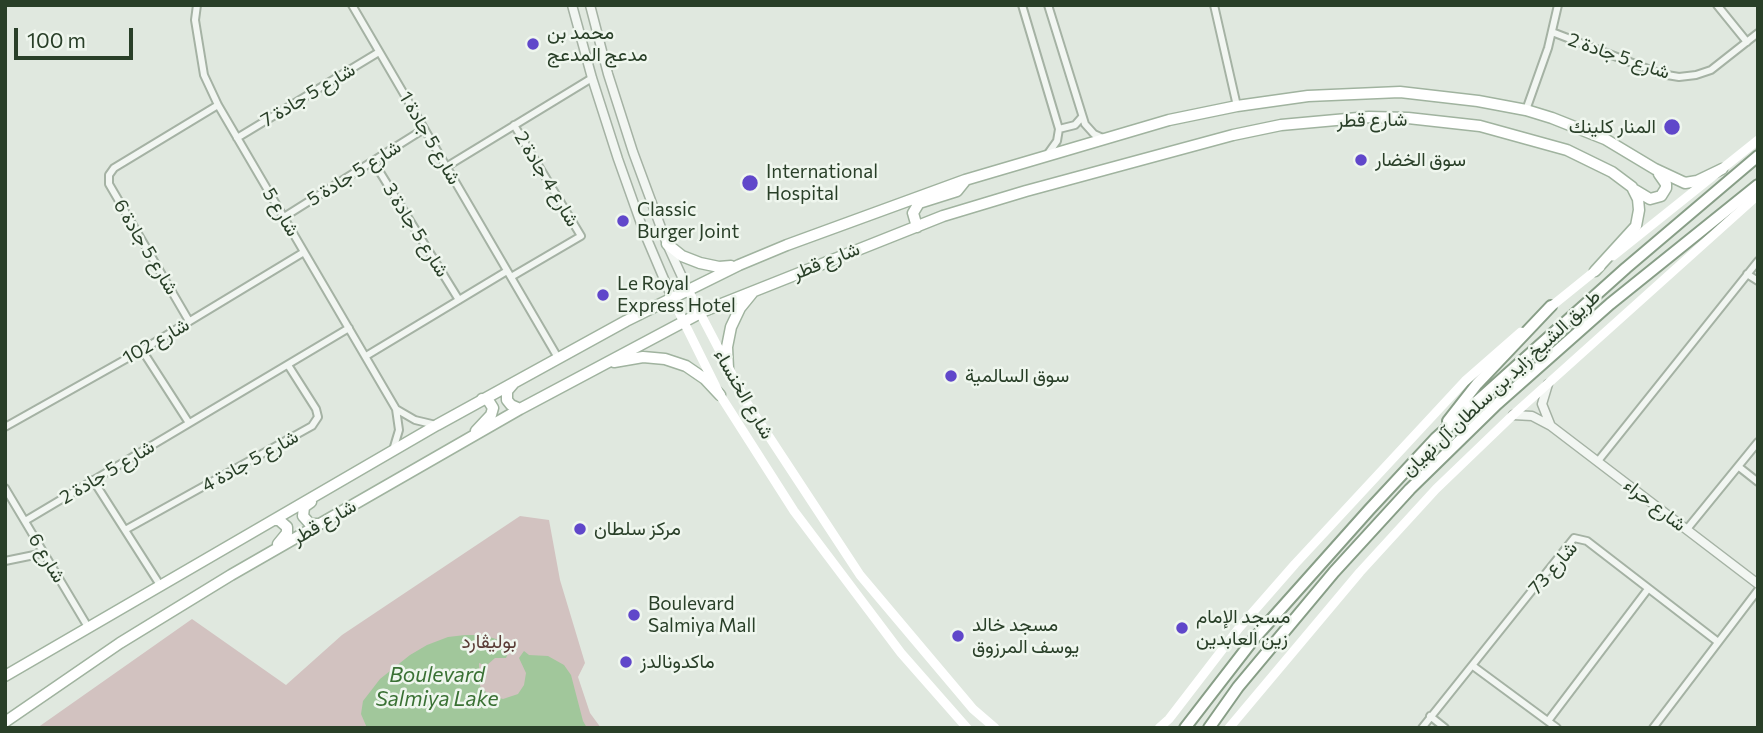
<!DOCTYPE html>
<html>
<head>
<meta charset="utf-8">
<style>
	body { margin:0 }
	#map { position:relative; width:1763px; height:733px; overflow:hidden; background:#e0e8df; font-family:Commissioner,sans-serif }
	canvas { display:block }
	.frame { position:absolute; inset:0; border:7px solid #293f28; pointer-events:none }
	.scale { position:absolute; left:14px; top:28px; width:119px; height:32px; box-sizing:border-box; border:4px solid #293f28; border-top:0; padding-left:9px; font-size:21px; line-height:24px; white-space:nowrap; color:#293f28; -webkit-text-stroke:5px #eff6ee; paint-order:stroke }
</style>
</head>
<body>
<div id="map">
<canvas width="1763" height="733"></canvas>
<div class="frame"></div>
<div class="scale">100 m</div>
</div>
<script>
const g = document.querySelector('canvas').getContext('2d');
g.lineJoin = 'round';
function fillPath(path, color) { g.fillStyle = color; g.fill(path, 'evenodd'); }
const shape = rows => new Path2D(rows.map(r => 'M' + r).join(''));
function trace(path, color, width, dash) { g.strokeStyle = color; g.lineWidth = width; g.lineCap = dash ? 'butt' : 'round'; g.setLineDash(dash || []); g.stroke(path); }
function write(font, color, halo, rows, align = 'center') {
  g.font = font + ' Commissioner,Vazirmatn,sans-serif'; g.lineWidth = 5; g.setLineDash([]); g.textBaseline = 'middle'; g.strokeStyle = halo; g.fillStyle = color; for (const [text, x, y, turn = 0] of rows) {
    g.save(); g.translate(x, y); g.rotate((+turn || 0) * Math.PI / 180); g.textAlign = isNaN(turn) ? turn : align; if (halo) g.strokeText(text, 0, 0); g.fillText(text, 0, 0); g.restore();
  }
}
fillPath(shape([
	[520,516,549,520,560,580,585,663,578,677,590,713,601,728,37,728,192,619,286,685,342,635]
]), '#d2c2c0');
fillPath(shape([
	[465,635,483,635,512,644,506,658,495,658,486,666,479,663,480,686,489,695,503,699,518,694,524,685,526,673,519,658,524,651,529,655,548,656,564,665,571,675,583,721,587,728,367,728,361,714,363,701,380,679,410,655,427,645,448,637]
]), '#a1c79b');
const minor = shape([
	[197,5,195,20,204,75,218,105,396,409,399,430,393,450],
	[352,5,557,356],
	[1022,5,1059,129,1057,141,1047,155],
	[1048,5,1085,124,1094,134,1105,139],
	[1214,5,1237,106],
	[1717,5,1747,42],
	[1552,32,1661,74,1679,77,1696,75,1711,70,1758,33],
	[1526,110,1548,48,1558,5],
	[1059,129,1075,125,1082,117],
	[237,138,379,52],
	[373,161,459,300],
	[446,167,592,78],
	[284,217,424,129],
	[1747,274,1758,281],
	[511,277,581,236,514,125],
	[189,321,109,184,109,175,114,168,218,105],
	[142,350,189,423],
	[366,356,507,271],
	[396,409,415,420,436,425],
	[5,427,142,350,304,252],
	[1598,461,1758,261],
	[1739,467,1758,482],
	[93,480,160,585],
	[5,488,88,627],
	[25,521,349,328],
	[1687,529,1758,442],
	[125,530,312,426,318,417,316,409,288,365],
	[5,561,44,553],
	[1473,666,1557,728],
	[1430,716,1445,728],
	[1548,721,1648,589],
	[1422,728,1574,538,1587,541,1718,642],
	[1653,728,1758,590]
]);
const tertiary = shape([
	[572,5,592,78,618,159,644,232,672,298],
	[590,5,608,74,633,152,667,244,688,290],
	[1548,384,1542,404,1550,424],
	[1513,415,1532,416,1551,426,1758,584]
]);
const primary = shape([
	[1635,190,1650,199,1661,196,1666,188,1666,184,1659,174],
	[917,227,913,213,919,203,957,191,965,181],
	[667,244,682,256,700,263,719,267,731,266],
	[614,362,643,357,665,359,686,366,705,379,720,395],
	[728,369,727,347,731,327,740,308,753,292],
	[513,384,507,391,507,400,511,405,520,409],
	[476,431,491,415,493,408,488,400,482,399],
	[311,502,304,507,303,516,310,524,319,524],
	[274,520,279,520,287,527,287,533,278,544],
	[5,676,437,425,626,321,739,265,787,245,965,180,1169,120,1237,106,1308,96,1400,92,1478,101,1526,110,1552,118,1605,139,1655,169,1685,183,1697,181,1722,169],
	[5,722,120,643,231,575,520,409,704,311,943,216,1026,191,1233,135,1281,125,1369,117,1408,118,1480,126,1567,150,1612,172,1632,187,1638,199,1639,210,1636,226,1595,271]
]);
const motorway = shape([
	[1448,421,1477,384,1551,306],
	[1185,728,1253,640,1369,510,1436,438,1626,268,1758,156],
	[1209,728,1238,687,1334,572,1410,489,1497,404,1610,304,1758,185]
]);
trace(minor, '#a5b2a4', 10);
trace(tertiary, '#a5b2a4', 11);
trace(primary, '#a0b39f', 13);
trace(motorway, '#889e87', 14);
trace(minor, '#f2f6f2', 6);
trace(tertiary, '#f2f6f2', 8);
trace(shape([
	[1613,256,1758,140],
	[688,290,747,403,860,575,973,709,995,728],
	[672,298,720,395,794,511,901,653,967,728],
	[1548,309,1600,267],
	[1159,728,1169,719,1239,628,1295,564,1465,381,1521,332],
	[1229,728,1360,572,1436,489,1513,415,1758,195]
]), '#fff', 9);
trace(primary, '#fff', 10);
trace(motorway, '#fff', 10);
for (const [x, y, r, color] of [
	[533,44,7,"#6047ca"],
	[1672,127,9,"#6047ca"],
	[1361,160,7,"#6047ca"],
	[750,183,9,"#6047ca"],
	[623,221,7,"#6047ca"],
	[603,295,7,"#6047ca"],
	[951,376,7,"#6047ca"],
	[580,529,7,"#6047ca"],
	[634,615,7,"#6047ca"],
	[1182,628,7,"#6047ca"],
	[958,636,7,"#6047ca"],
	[626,662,7,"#6047ca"]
]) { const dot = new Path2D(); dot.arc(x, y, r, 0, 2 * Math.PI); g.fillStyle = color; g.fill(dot); trace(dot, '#eff6ee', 2.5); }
write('19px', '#293f28', '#eff6ee', [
	["محمد بن",547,33],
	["مدعج المدعج",547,55],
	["المنار كلينك",1656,127,"right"],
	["سوق الخضار",1375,160],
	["International",766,172],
	["Hospital",766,194],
	["Classic",637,210],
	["Burger Joint",637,232],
	["Le Royal",617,284],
	["Express Hotel",617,306],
	["سوق السالمية",965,376],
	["مركز سلطان",594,529],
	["Boulevard",648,604],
	["Salmiya Mall",648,626],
	["مسجد الإمام",1196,617],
	["زين العابدين",1196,639],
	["مسجد خالد",972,625],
	["يوسف المرزوق",972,647],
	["ماكدونالدز",640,662]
], 'left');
write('19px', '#293f28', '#eff6ee', [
	["شارع 5 جادة 2",1619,56,19],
	["شارع 5 جادة 7",308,95,-31],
	["شارع قطر",1372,120,-1],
	["شارع 5 جادة 1",430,138,60],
	["شارع 5 جادة 5",354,173,-32],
	["شارع 4 جادة 2",547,179,59],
	["شارع 5",281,212,59],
	["شارع 5 جادة 3",416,230,58],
	["شارع 5 جادة 6",146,247,59],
	["شارع قطر",826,261,-22],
	["شارع 102",156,341,-30],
	["طريق الشيخ زايد بن سلطان آل نهيان",1501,383,-43],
	["شارع الخنساء",744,394,60],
	["شارع 5 جادة 4",250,461,-29],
	["شارع 5 جادة 2",107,472,-31],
	["شارع حراء",1655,505,38],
	["شارع قطر",324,522,-30],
	["شارع 6",47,558,59],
	["شارع 73",1553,568,-49]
]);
write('19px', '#5a3c36', '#eff6ee', [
	["بوليڤارد",489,642]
]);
write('italic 21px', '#3a7134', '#eff6ee', [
	["Boulevard",437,675],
	["Salmiya Lake",437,699]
]);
</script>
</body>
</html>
